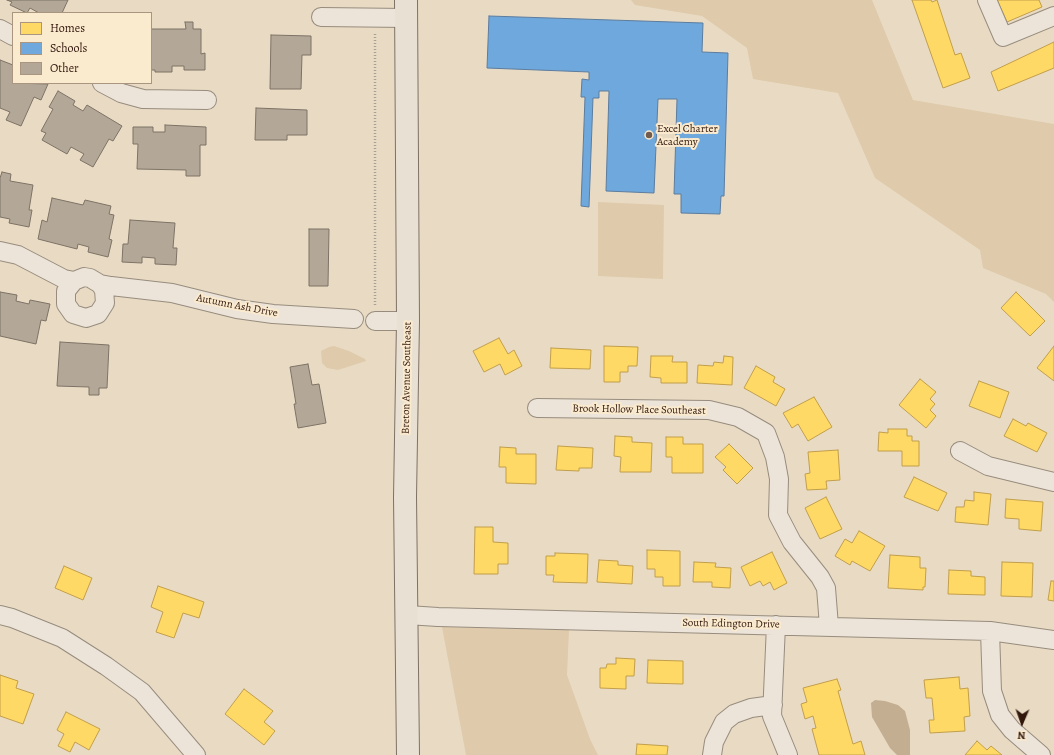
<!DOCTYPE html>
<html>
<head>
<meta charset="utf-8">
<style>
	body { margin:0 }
	#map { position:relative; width:1054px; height:755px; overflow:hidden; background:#e9dbc3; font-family:Alegreya,serif }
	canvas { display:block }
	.legend { position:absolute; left:12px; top:12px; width:140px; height:72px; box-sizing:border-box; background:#faeace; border:1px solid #aa9580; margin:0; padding:5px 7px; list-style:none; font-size:12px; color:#31160c }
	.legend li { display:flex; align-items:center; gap:8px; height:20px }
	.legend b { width:20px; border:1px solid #aa9580 }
	.north { position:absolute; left:1002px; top:703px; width:40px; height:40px; -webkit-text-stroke:3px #faeace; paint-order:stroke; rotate:182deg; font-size:11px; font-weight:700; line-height:16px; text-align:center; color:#31160c }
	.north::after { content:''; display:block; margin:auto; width:14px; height:18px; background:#31160c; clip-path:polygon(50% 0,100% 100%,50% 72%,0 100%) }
</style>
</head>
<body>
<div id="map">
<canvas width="1054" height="755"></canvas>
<ul class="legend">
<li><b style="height:11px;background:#ffd966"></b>Homes</li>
<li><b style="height:11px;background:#6fa8dc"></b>Schools</li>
<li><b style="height:11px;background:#b3a898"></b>Other</li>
</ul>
<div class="north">N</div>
</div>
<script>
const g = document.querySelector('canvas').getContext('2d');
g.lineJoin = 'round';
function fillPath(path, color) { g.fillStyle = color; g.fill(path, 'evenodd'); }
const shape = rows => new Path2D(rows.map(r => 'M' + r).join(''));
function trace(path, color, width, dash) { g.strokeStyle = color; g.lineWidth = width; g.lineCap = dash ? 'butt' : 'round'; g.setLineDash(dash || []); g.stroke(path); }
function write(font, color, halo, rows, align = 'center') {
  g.font = font + ' Alegreya,serif'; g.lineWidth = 4; g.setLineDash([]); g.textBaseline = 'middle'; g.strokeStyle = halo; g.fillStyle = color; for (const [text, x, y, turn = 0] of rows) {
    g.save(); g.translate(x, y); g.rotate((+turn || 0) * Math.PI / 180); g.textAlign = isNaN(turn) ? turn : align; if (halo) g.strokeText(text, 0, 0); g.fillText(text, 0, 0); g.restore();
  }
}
fillPath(shape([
	[631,0,872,0,913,100,1054,124,1054,302,1046,294,983,268,980,250,875,178,838,93,753,79,747,48,702,16,635,5],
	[598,202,664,205,663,279,598,276],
	[334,346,349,351,365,359,366,361,338,370,327,368,322,363,321,351,329,347],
	[442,627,569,630,567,675,590,739,598,755,466,755]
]), '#dfcaab');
fillPath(shape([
	[875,700,885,701,898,705,905,711,910,730,910,755,897,755,890,748,872,717,871,703]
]), '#c4ae91');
const homes = shape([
	[912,0,931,0,932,2,937,0,955,55,961,53,970,78,943,88,912,0],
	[997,0,1039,0,1042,7,1007,22,997,0],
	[1054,42,1054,68,998,91,991,72,1054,42],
	[1016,292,1045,321,1030,336,1001,308,1016,292],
	[499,338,508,354,514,350,522,366,505,375,500,364,484,372,473,351,499,338],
	[604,346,638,347,637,366,628,366,628,372,620,372,620,382,604,382,604,346],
	[1054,346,1054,381,1037,368,1054,346],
	[551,348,591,350,590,369,550,368,551,348],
	[651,356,673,356,672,362,687,362,687,383,661,383,661,378,650,377,651,356],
	[724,356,733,357,732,385,697,383,698,365,713,366,714,362,723,363,724,356],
	[756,366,775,377,773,382,785,389,776,406,744,388,756,366],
	[920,379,936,392,930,399,935,404,930,410,936,416,926,428,899,405,920,379],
	[979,381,1009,392,1000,418,969,406,979,381],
	[814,397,832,427,808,441,798,424,792,428,783,413,814,397],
	[1013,419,1026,426,1028,423,1047,433,1037,452,1004,436,1013,419],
	[888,429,907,429,907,436,912,436,912,441,919,441,919,466,902,466,902,451,878,451,879,432,888,433,888,429],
	[615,436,632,437,632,442,652,443,651,472,620,472,621,457,614,456,615,436],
	[666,437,683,437,683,444,703,444,703,473,672,473,672,457,666,457,666,437],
	[729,444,753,468,737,484,723,470,726,467,715,457,729,444],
	[558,446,593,448,592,468,579,468,579,471,556,470,558,446],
	[500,447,516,448,516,454,536,454,536,484,506,483,506,467,499,467,500,447],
	[838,450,840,480,826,481,827,489,807,490,805,474,810,473,808,452,838,450],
	[914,477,947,493,938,511,904,497,914,477],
	[974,492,991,494,988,525,955,522,956,507,964,507,965,500,974,501,974,492],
	[826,497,842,529,820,539,805,508,826,497],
	[1006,499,1043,502,1041,531,1019,529,1019,519,1005,518,1006,499],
	[475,527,493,527,493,542,508,543,508,564,498,564,498,574,474,574,475,527],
	[859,531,885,546,870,571,852,561,850,565,835,556,845,539,852,543,859,531],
	[647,550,680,551,680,586,663,586,663,577,655,577,655,569,647,569,647,550],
	[772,552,787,583,774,590,770,582,763,586,760,581,750,586,741,567,772,552],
	[555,553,588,554,587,583,553,582,554,575,546,575,546,556,555,556,555,553],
	[890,555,920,557,920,568,926,568,925,587,923,587,923,590,888,588,890,555],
	[599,560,618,561,618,565,633,566,632,584,597,582,599,560],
	[694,562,716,563,715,567,731,568,730,588,712,587,712,582,693,582,694,562],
	[1002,562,1033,563,1032,597,1001,596,1002,562],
	[64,566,92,578,83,600,55,588,64,566],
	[949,570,971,571,971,576,985,577,985,595,948,594,949,570],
	[1051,581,1054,581,1054,601,1048,600,1051,581],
	[158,586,204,602,199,618,183,613,174,638,156,632,163,612,151,607,158,586],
	[616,658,635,659,634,676,626,676,626,689,600,688,600,668,606,668,607,664,616,664,616,658],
	[648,660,683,661,683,684,647,683,648,660],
	[0,675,18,681,16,688,34,694,23,724,0,716,0,675],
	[959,677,960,689,968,688,970,716,964,717,965,731,930,733,929,720,934,720,932,698,926,698,924,680,959,677],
	[837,679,841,690,838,691,853,744,861,741,865,755,819,755,812,729,816,728,813,716,805,719,801,704,807,702,803,688,837,679],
	[244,689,273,711,264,722,275,731,264,745,225,714,244,689],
	[66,712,100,729,89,750,75,742,70,752,58,746,64,734,57,730,66,712],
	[977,741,987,750,991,746,1002,755,965,755,977,741],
	[637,744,668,746,667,755,636,755,637,744]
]);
fillPath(homes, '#ffd966');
trace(homes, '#c19e4b', 1);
const schools = shape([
	[489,16,703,23,702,52,728,53,724,196,721,196,720,214,681,213,681,194,674,194,677,99,658,99,654,193,606,191,609,91,599,91,599,98,593,98,589,207,581,206,585,97,581,97,582,79,589,80,589,72,487,68,489,16]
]);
fillPath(schools, '#6fa8dc');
trace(schools, '#5c7c9e', 1);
const building = shape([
	[7,0,68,0,62,13,39,13,30,8,27,13,10,5,12,2,7,0],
	[185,22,193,22,193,29,201,29,201,54,205,53,205,70,184,70,184,66,172,66,172,72,155,72,155,70,151,70,151,29,186,29,185,22],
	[271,35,311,36,311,55,302,55,301,89,270,89,271,35],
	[0,60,13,65,13,83,48,84,41,100,34,97,21,126,6,120,10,112,0,108,0,60],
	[58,91,75,101,73,105,83,111,87,105,122,126,113,141,109,139,93,167,80,160,84,154,71,147,67,154,42,140,46,133,41,131,53,109,49,107,58,91],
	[256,108,307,110,307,135,287,135,287,140,255,140,256,108],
	[165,125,206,127,206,145,200,145,200,176,186,176,186,170,137,169,138,144,133,144,133,127,153,127,153,132,165,132,165,125],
	[2,172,11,174,10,181,33,185,29,210,32,210,29,227,9,223,10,219,0,217,0,178,2,172],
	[52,198,83,205,85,200,111,206,109,214,114,215,109,239,112,240,108,257,88,252,89,247,78,244,77,249,38,239,42,220,47,222,52,198],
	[130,220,175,223,173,248,177,248,176,265,155,264,155,258,142,257,142,263,122,262,123,244,128,244,130,220],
	[309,229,329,229,328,286,309,286,309,229],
	[0,292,17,295,16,301,29,304,30,300,50,304,46,321,41,320,36,344,0,336,0,292],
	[60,342,109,345,107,388,99,388,99,395,89,395,89,387,57,386,60,342],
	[308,364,312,385,319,384,326,423,298,428,294,404,296,404,290,367,308,364]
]);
fillPath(building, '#b3a898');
trace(building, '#7d7265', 1);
const minor = shape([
	[987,0,1003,37,1054,16],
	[321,17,406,18],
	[0,29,13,36],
	[102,83,121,93,143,99,207,100],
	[0,251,18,255,64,279,74,281,84,277,90,278,100,284,111,286,172,293,237,309,273,314,354,319],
	[74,281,66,291,66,304,73,314,86,318,98,314,105,303,104,290,100,284],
	[375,321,408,321],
	[537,408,709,410,738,417,766,433,775,457,779,479,778,515,792,542,820,577,826,588,829,626],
	[960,451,988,466,1054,482],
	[0,615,12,618,62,638,106,666,142,692,196,755],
	[407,615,438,617,990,631,1054,640],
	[776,625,772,716,788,755],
	[990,631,992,691,1000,715,1012,730,1041,755],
	[712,755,714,742,724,722,734,714,751,708,773,705]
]);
const major = shape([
	[406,0,408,321,405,497,408,755]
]);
trace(minor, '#978c7e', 20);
trace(major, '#7d7265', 24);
trace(shape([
	[375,305,375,32]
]), '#a8a096', 2.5, [1, 2]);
trace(minor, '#ece4d8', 18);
trace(major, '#e8e0d2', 22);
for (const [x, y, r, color] of [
	[649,135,4,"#715b4c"]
]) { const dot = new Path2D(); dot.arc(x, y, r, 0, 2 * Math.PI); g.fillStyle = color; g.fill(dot); trace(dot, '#faeace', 1.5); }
write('11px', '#31160c', '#faeace', [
	["Excel Charter",657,129],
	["Academy",657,142]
], 'left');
write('11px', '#31160c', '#faeace', [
	["Autumn Ash Drive",237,306,11],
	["Breton Avenue Southeast",407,378,-89],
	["Brook Hollow Place Southeast",639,410,1],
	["South Edington Drive",731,624,1]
]);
</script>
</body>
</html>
